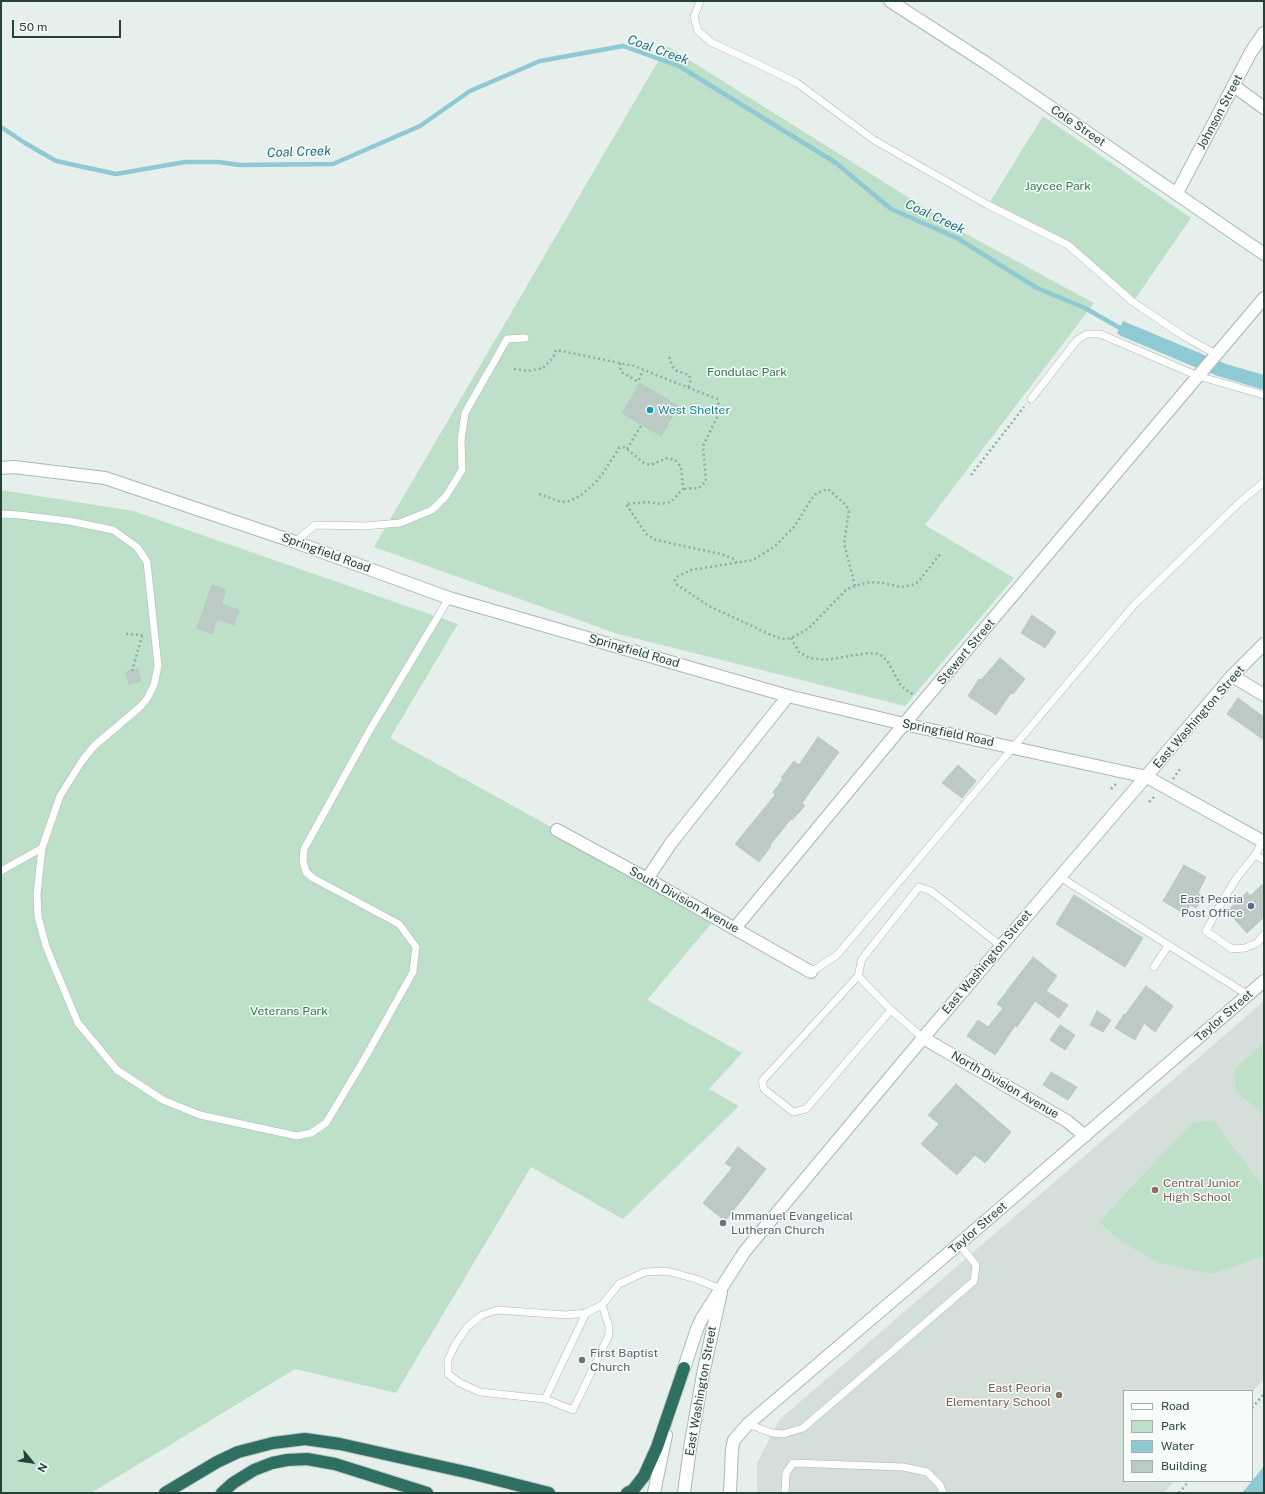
<!DOCTYPE html>
<html>
<head>
<meta charset="utf-8">
<style>
	body { margin:0 }
	#map { position:relative; width:1265px; height:1494px; overflow:hidden; background:#e6efeb; font-family:"Public Sans",sans-serif }
	canvas { display:block }
	.frame { position:absolute; inset:0; border:2px solid #24423a; pointer-events:none }
	.legend { position:absolute; left:1123px; top:1390px; width:130px; height:92px; box-sizing:border-box; background:#f7fbf9; border:1px solid #a3b1ad; margin:0; padding:5px 7px; list-style:none; font-size:12px; color:#24423a }
	.legend li { display:flex; align-items:center; gap:8px; height:20px }
	.legend b { width:20px; border:1px solid #a3b1ad }
	.north { position:absolute; left:12px; top:1442px; width:40px; height:40px; -webkit-text-stroke:3px #f7fbf9; paint-order:stroke; rotate:119deg; font-size:11px; font-weight:700; line-height:16px; text-align:center; color:#24423a }
	.north::after { content:''; display:block; margin:auto; width:14px; height:18px; background:#24423a; clip-path:polygon(50% 0,100% 100%,50% 72%,0 100%) }
	.scale { position:absolute; left:12px; top:20px; width:109px; height:18px; box-sizing:border-box; border:2px solid #24423a; border-top:0; padding-left:5px; font-size:12px; line-height:14px; white-space:nowrap; color:#24423a; -webkit-text-stroke:3px #f7fbf9; paint-order:stroke }
</style>
</head>
<body>
<div id="map">
<canvas width="1265" height="1494"></canvas>
<div class="frame"></div>
<ul class="legend">
<li><b style="height:5px;background:#fff"></b>Road</li>
<li><b style="height:11px;background:#bfe0c8"></b>Park</li>
<li><b style="height:11px;background:#8ec9d4"></b>Water</li>
<li><b style="height:11px;background:#bbcac4"></b>Building</li>
</ul>
<div class="north">N</div>
<div class="scale">50 m</div>
</div>
<script>
const g = document.querySelector('canvas').getContext('2d');
g.lineJoin = 'round';
function fillPath(path, color) { g.fillStyle = color; g.fill(path, 'evenodd'); }
const shape = rows => new Path2D(rows.map(r => 'M' + r).join(''));
function trace(path, color, width, dash) { g.strokeStyle = color; g.lineWidth = width; g.lineCap = dash ? 'butt' : 'round'; g.setLineDash(dash || []); g.stroke(path); }
function write(font, color, halo, rows, align = 'center') {
  g.font = font + ' "Public Sans",sans-serif'; g.lineWidth = 3; g.setLineDash([]); g.textBaseline = 'middle'; g.strokeStyle = halo; g.fillStyle = color; for (const [text, x, y, turn = 0] of rows) {
    g.save(); g.translate(x, y); g.rotate((+turn || 0) * Math.PI / 180); g.textAlign = isNaN(turn) ? turn : align; if (halo) g.strokeText(text, 0, 0); g.fillText(text, 0, 0); g.restore();
  }
}
fillPath(shape([
	[1264,1001,1264,1379,1252,1392,1124,1391,1124,1481,1174,1481,1164,1493,757,1493,757,1463,779,1420]
]), '#d4dfda');
fillPath(shape([
	[667,46,970,236,1094,303,925,525,1014,578,905,706,618,634,374,547],
	[1043,116,1191,218,1133,302,1068,245,988,205],
	[1,490,133,511,458,624,390,738,716,918,647,1000,742,1053,709,1089,739,1106,623,1219,531,1167,396,1393,295,1369,91,1493,1,1493],
	[1264,1042,1264,1114,1236,1092,1235,1069],
	[1214,1121,1264,1188,1264,1256,1212,1274,1159,1263,1122,1242,1099,1222,1193,1122]
]), '#bfe0c8');
fillPath(shape([
	[1123,321,1226,364,1264,375,1264,390,1218,376,1190,365,1121,336,1117,333],
	[1264,1466,1264,1493,1242,1493,1252,1481]
]), '#8ec9d4');
trace(shape([
	[1,127,25,143,56,161,116,174,185,162,218,162,240,165,333,164,420,126,470,91,540,61,623,46,679,66,836,163,891,209,957,238,1037,288,1085,308,1125,331]
]), '#8ec9d4', 4.5);
const building = shape([
	[640,383,678,406,661,436,622,413,640,383],
	[212,585,226,590,221,604,239,610,234,625,217,619,212,634,197,628,212,585],
	[1032,615,1056,632,1045,648,1021,633,1032,615],
	[1000,658,1025,679,1013,694,1011,693,996,715,968,696,979,679,981,680,1000,658],
	[138,669,141,681,129,684,126,672,138,669],
	[1238,698,1264,717,1264,740,1227,714,1238,698],
	[818,737,839,752,802,803,805,806,792,820,791,819,770,845,771,846,759,862,735,844,775,795,773,792,783,779,781,778,794,761,799,765,818,737],
	[958,765,976,781,962,798,942,783,958,765],
	[1184,865,1206,877,1198,893,1203,896,1196,908,1190,905,1185,914,1163,901,1184,865],
	[1264,883,1264,917,1247,933,1227,911,1247,892,1250,896,1264,883],
	[1074,895,1143,938,1125,967,1056,924,1074,895],
	[1033,957,1057,976,1046,991,1068,1005,1059,1018,1035,1001,1017,1027,1015,1026,995,1055,967,1036,978,1020,988,1027,1003,1008,997,1004,1033,957],
	[1146,986,1173,1006,1155,1032,1144,1023,1135,1040,1115,1028,1124,1014,1125,1015,1146,986],
	[1097,1011,1111,1020,1103,1032,1090,1025,1097,1011],
	[1060,1025,1075,1035,1065,1050,1050,1040,1060,1025],
	[1051,1072,1077,1087,1068,1100,1043,1085,1051,1072],
	[956,1084,1011,1132,985,1163,975,1155,957,1175,921,1144,939,1124,928,1115,956,1084],
	[738,1147,766,1169,725,1221,703,1203,732,1168,725,1163,738,1147]
]);
fillPath(building, '#bbcac4');
trace(building, '#b8c9c2', 1);
const lane = shape([
	[700,1,694,17,698,31,711,42,758,64,797,83,874,140,988,205,1068,245,1133,302,1185,337,1216,354],
	[1031,399,1077,340,1087,334,1100,334,1198,376,1264,395],
	[1,514,19,515,69,521,113,530,137,547,147,562,158,666,154,685,147,699,140,707,94,746,82,761,60,796,42,848,37,894,38,917,46,946,54,966,78,1023,117,1070,163,1100,200,1115,297,1136,311,1133,326,1123,366,1056,413,972,416,947,399,924,313,878,306,872,303,861,304,849,371,728,449,598],
	[295,542,315,525,364,526,400,523,432,510,446,496,462,470,461,440,465,413,507,339,525,338],
	[1263,841,1255,855,1238,876,1224,898,1206,931,1232,949,1245,948,1257,943,1264,934],
	[1255,855,1264,860],
	[1,871,42,848],
	[1060,877,1248,995],
	[1154,967,1168,946],
	[811,972,837,955,1133,606,1240,502,1264,482],
	[858,976,891,1010,806,1109,793,1112,764,1089,762,1081,858,976,862,959,919,887,931,891,1001,946],
	[891,1010,923,1038],
	[602,1305,609,1326,609,1335,573,1410,545,1399,480,1392,460,1383,448,1374,448,1360,455,1345,467,1327,482,1315,497,1310,566,1315,586,1313,602,1305,619,1284,645,1272,667,1271,696,1279,721,1289],
	[545,1399,586,1313],
	[748,1424,772,1433,783,1434,803,1428,974,1281,976,1265,959,1244],
	[785,1493,786,1473,793,1463,903,1467,927,1472,940,1485,943,1493]
]);
const street = shape([
	[1234,86,1264,108],
	[1177,193,1251,52,1264,33],
	[1232,676,1264,695],
	[557,830,647,879,811,972],
	[647,879,671,843,788,696],
	[735,928,904,724,1264,298],
	[923,1038,1067,1121,1085,1136],
	[730,1493,732,1449,734,1440,748,1424,959,1244,1264,981]
]);
const secondary = shape([
	[890,1,989,65,1264,254],
	[1,468,14,467,105,478,295,542,449,598,788,696,904,724,1147,777,1264,842],
	[681,1377,697,1329,702,1318,745,1251,923,1038,1060,877,1232,676,1264,644],
	[654,1493,666,1435],
	[684,1493,690,1448,703,1374,721,1292]
]);
const highway = shape([
	[165,1493,217,1462,238,1452,273,1443,305,1439,340,1444,470,1473,549,1493],
	[222,1493,233,1483,254,1470,272,1463,287,1460,307,1459,335,1464,427,1493],
	[627,1493,633,1490,644,1476,657,1447,684,1368]
]);
trace(lane, '#a8b8b2', 8);
trace(street, '#a8b8b2', 14);
trace(secondary, '#a4bbb3', 14);
trace(highway, '#c2cac8', 14);
trace(shape([
	[669,357,673,367,677,371,689,375,691,380,688,388],
	[620,363,621,372,637,381],
	[514,369,528,371,543,368,553,358,556,350,634,366,717,399,720,411,703,446,706,481,699,488,683,489],
	[639,380,643,370],
	[627,449,641,426],
	[971,475,1024,407],
	[539,494,561,502,570,501,580,496,595,483,603,473,619,448,624,447,627,449,644,463,650,465,667,458,675,460,681,467,683,489,671,502,660,504,648,502,626,504,646,534,656,540,721,554,734,559,737,563],
	[855,586,844,543,849,511,846,505,828,489,817,493,812,498,794,527,774,547,753,560,691,570,678,576,675,580,676,584,709,606,771,635,782,639,791,638,808,629,847,589,855,586,870,582,883,583,901,587,912,585,918,582,941,553],
	[126,634,143,635],
	[791,638,799,652,810,658,825,660,868,653,879,654,887,660,901,686,914,695],
	[132,671,142,636],
	[1173,779,1180,769],
	[1111,789,1117,783],
	[1149,802,1155,796],
	[1252,1408,1264,1394],
	[1179,1493,1189,1481]
]), '#86b3a5', 2.5, [2, 3]);
trace(lane, '#fff', 7);
trace(street, '#fff', 12);
trace(secondary, '#fff', 12);
trace(highway, '#2f6f62', 12);
for (const [x, y, r, color] of [
	[650,410,4,"#0f9aa8"],
	[1251,906,4,"#5c6f8a"],
	[1155,1190,4,"#8d6e63"],
	[723,1223,4,"#6b7280"],
	[582,1360,4,"#6b7280"],
	[1059,1395,4,"#8d6e63"]
]) { const dot = new Path2D(); dot.arc(x, y, r, 0, 2 * Math.PI); g.fillStyle = color; g.fill(dot); trace(dot, '#f7fbf9', 1.5); }
write('12px', '#24423a', '#f7fbf9', [
	["Johnson Street",1220,112,-62],
	["Cole Street",1078,126,34],
	["Springfield Road",326,553,20],
	["Springfield Road",634,651,16],
	["Stewart Street",966,652,-50],
	["East Washington Street",1199,717,-49],
	["Springfield Road",948,733,12],
	["South Division Avenue",684,900,29],
	["East Washington Street",987,962,-50],
	["Taylor Street",1224,1016,-41],
	["North Division Avenue",1005,1085,30],
	["Taylor Street",978,1228,-41],
	["East Washington Street",701,1391,-80]
]);
write('12px', '#2d7a4b', '#f7fbf9', [
	["Jaycee Park",1058,186],
	["Fondulac Park",747,372],
	["Veterans Park",289,1011]
]);
write('12px', '#0d838f', '#f7fbf9', [
	["West Shelter",658,410]
], 'left');
write('12px', '#4e5e75', '#f7fbf9', [
	["East Peoria",1243,899],
	["Post Office",1243,913]
], 'right');
write('12px', '#785e54', '#f7fbf9', [
	["Central Junior",1163,1183],
	["High School",1163,1197],
	["East Peoria",1051,1388,"right"],
	["Elementary School",1051,1402,"right"]
], 'left');
write('12px', '#5b616d', '#f7fbf9', [
	["Immanuel Evangelical",731,1216],
	["Lutheran Church",731,1230],
	["First Baptist",590,1353],
	["Church",590,1367]
], 'left');
write('italic 13px', '#1c6f80', '#f7fbf9', [
	["Coal Creek",658,50,20],
	["Coal Creek",299,152,-2],
	["Coal Creek",935,217,25]
]);
</script>
</body>
</html>
